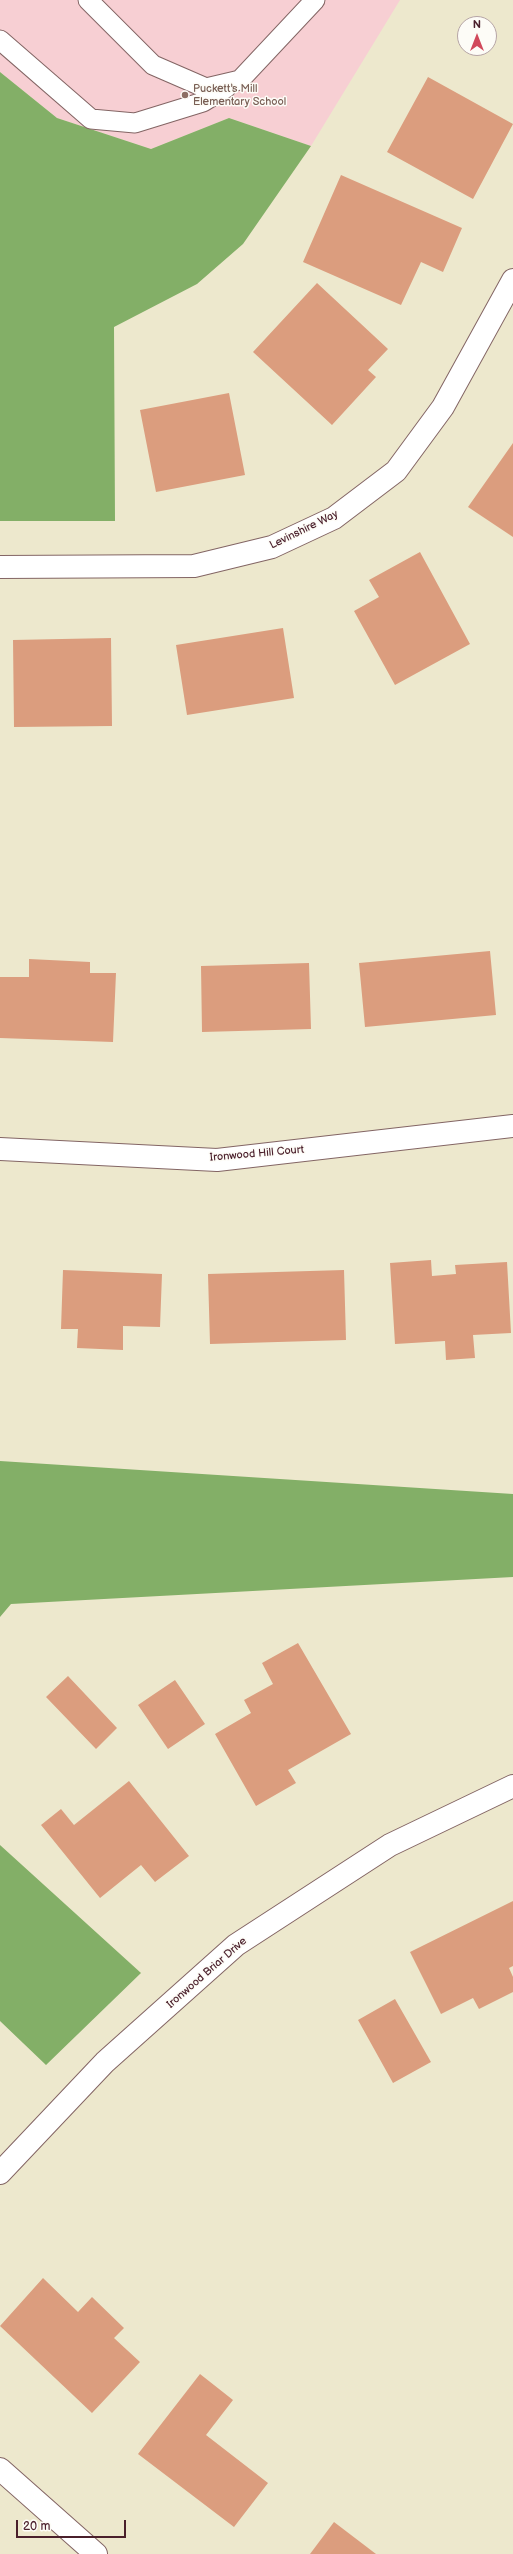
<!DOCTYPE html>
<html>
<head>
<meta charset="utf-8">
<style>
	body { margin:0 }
	#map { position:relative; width:513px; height:2554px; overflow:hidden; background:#ede8cd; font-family:"Balsamiq Sans",sans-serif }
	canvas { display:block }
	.north { position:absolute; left:457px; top:16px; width:40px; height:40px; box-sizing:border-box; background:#fdfcf7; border:1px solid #b5a4a5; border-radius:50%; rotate:0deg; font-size:11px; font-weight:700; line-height:16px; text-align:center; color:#4a1f2b }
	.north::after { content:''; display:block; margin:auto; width:14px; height:18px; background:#d1495b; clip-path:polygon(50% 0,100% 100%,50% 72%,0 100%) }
	.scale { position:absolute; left:16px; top:2520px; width:110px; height:18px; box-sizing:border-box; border:2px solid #4a1f2b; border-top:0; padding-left:5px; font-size:12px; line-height:14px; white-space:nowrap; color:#4a1f2b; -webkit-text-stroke:3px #fdfcf7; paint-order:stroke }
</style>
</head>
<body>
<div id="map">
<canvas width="513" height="2554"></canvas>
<div class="north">N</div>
<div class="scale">20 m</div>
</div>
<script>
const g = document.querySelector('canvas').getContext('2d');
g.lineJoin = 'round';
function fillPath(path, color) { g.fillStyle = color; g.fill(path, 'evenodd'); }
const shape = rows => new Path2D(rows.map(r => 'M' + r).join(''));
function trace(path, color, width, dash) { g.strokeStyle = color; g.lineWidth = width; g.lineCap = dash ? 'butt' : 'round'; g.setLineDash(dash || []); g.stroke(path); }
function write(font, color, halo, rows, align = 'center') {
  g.font = font + ' "Balsamiq Sans",sans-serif'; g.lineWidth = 3; g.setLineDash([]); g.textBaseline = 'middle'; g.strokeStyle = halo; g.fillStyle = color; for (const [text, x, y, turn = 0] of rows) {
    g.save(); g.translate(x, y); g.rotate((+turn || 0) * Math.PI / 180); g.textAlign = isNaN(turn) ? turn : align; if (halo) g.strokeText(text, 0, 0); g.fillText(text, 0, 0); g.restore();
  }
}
fillPath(shape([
	[0,0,400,0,311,146,229,118,151,149,57,118,0,72]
]), '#f7cfd3');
fillPath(shape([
	[0,72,57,118,151,149,229,118,311,146,243,244,197,284,114,327,115,521,0,521],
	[0,1461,513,1494,513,1577,11,1604,0,1617],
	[0,1845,141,1973,46,2065,0,2021]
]), '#83af67');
fillPath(shape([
	[428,77,513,124,473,199,387,152],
	[341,175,462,228,443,272,421,262,401,305,303,262],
	[317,283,388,349,368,370,376,377,332,425,253,352],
	[229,393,245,475,156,492,140,410],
	[513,443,513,537,468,507],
	[420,552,470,644,395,685,354,611,379,597,369,580],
	[283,628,294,698,187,715,176,645],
	[111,638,112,726,14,727,13,640],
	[490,951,496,1015,365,1027,359,963],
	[29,959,90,962,90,973,116,973,113,1042,0,1038,0,977,29,977],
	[309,963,311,1029,202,1032,201,966],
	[431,1260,432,1276,456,1274,455,1265,507,1262,511,1333,473,1335,475,1358,446,1360,445,1341,395,1344,390,1263],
	[63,1270,162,1274,160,1327,123,1326,123,1350,77,1348,78,1329,61,1329],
	[344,1270,346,1340,210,1344,208,1274],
	[298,1643,351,1734,288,1770,296,1783,256,1806,215,1734,251,1713,244,1700,273,1684,262,1663],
	[68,1676,117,1728,96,1749,46,1697],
	[175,1680,205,1724,168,1749,138,1705],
	[129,1781,189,1856,155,1882,141,1865,100,1898,41,1825,61,1809,74,1825],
	[513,1901,513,1966,509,1968,513,1977,513,1992,479,2009,473,1998,441,2014,410,1952],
	[395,1999,431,2062,393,2083,358,2020],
	[43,2278,78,2312,92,2297,124,2328,114,2338,140,2362,92,2413,0,2326],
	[200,2374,233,2400,206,2435,268,2483,234,2527,138,2454],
	[334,2522,376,2554,310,2554]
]), '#db9d7e');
const lane = shape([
	[88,0,153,65,206,88,240,80,315,0],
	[0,40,91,119,135,123,203,102,226,88]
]);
const street = shape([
	[0,567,194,566,272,547,334,518,396,471,443,407,513,280],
	[0,1149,217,1160,513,1126],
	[0,2173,105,2062,236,1945,390,1845,513,1786],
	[0,2469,96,2554]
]);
trace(lane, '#836564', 21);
trace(street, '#836564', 24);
trace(lane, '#fff', 19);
trace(street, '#fff', 22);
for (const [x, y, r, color] of [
	[185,95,4,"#8d6e63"]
]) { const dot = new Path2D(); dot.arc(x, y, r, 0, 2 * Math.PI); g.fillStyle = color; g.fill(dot); trace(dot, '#fdfcf7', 1.5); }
write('11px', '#785e54', '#fdfcf7', [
	["Puckett's Mill",193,89],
	["Elementary School",193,102]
], 'left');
write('11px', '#4a1f2b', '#fdfcf7', [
	["Levinshire Way",304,530,-26],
	["Ironwood Hill Court",257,1154,-5],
	["Ironwood Briar Drive",207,1973,-41]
]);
</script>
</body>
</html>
